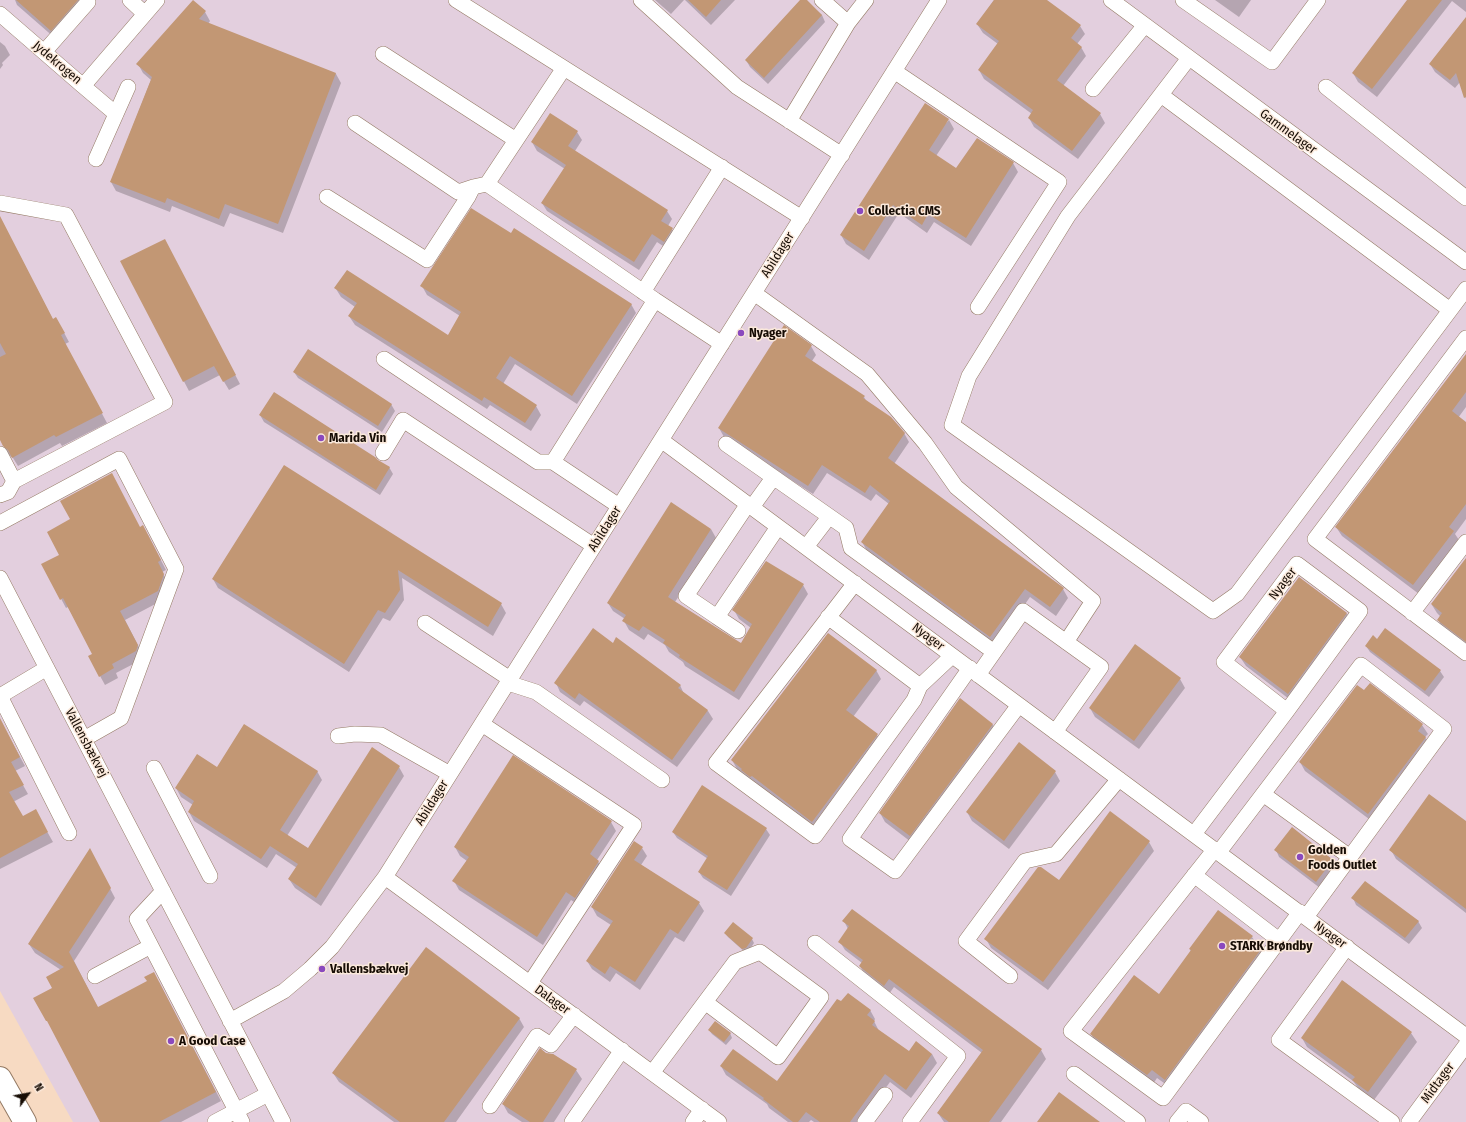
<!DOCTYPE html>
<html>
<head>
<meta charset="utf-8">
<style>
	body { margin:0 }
	#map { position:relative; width:1466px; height:1122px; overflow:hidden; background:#f7dac2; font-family:"Fira Sans Condensed",sans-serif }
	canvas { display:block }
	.north { position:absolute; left:8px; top:1074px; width:40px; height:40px; -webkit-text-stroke:3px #fbe9db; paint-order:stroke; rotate:58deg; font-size:11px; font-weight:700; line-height:16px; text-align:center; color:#170d05 }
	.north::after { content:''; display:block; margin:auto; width:14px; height:18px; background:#170d05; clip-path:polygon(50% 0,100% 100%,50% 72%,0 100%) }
</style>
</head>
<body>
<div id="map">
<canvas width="1466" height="1122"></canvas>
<div class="north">N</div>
</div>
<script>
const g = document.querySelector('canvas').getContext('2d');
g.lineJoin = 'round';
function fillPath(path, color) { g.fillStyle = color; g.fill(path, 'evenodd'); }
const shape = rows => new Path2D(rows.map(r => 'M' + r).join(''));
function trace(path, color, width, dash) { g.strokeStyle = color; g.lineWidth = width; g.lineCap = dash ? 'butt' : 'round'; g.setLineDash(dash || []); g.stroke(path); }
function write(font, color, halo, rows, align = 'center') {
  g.font = font + ' "Fira Sans Condensed",sans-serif'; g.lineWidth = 3; g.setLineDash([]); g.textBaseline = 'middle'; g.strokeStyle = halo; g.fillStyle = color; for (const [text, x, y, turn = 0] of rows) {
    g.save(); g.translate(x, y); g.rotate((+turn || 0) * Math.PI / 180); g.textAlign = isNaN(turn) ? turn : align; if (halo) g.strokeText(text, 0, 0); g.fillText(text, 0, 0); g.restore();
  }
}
fillPath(shape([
	[0,0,1466,0,1466,1122,73,1122,0,991]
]), '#e3cfde');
fillPath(shape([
	[15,0,89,0,56,39,17,5],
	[655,0,684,0,671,14],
	[685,0,735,0,711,25],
	[801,0,805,0,822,15,825,22,768,84,750,67,746,60],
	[994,0,1045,0,1080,26,1085,34,1077,44,1081,47,1086,56,1063,86,1100,114,1105,123,1078,159,1034,127,1029,118,1032,114,984,79,979,70,998,44,983,33,977,24],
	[1215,0,1251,0,1239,17],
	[1409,0,1466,0,1466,12,1452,1,1377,97,1358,82,1353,73],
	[193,1,205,12,210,21,208,24,336,74,341,83,283,233,230,213,224,227,172,206,170,212,116,191,111,182,151,80,143,73,138,64],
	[1466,18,1466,99,1460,82,1455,88,1435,72,1430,64],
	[0,42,5,46,10,55,2,63,3,65,0,69],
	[949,120,954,129,936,156,957,169,1013,163,1018,172,971,246,934,222,927,233,899,213,869,260,846,244,841,235],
	[577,132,582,140,575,151,667,211,672,219,668,226,672,229,677,238,669,250,657,242,639,270,547,211,542,203,565,169,537,151,532,142],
	[0,218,53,320,61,327,69,342,65,344,107,423,62,446,60,443,18,466,13,458,9,455,0,438],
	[169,249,240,384,229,390,220,375,189,391,121,261],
	[422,286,631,304,636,313,577,404,515,364,503,384,536,406,541,415,531,431,490,405,487,409,355,325,349,316,355,307,341,297,336,289,448,336,460,316,427,295],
	[811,346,816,355,812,361,864,397,867,402,904,433,909,442,894,464,1063,589,1068,598,1056,616,1030,597,996,646,867,551,862,542,889,504,876,494,871,501,827,473,813,494,724,437,719,428],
	[1466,356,1466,407,1458,418,1466,423,1466,519,1455,534,1459,540,1419,594,1342,536,1336,527],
	[294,372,391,404,395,411,382,432,298,378],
	[260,415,389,467,393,474,380,495,264,422],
	[285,467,501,604,506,613,493,636,402,578,404,600,390,621,383,618,349,672,218,588,213,579],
	[140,528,148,535,166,570,162,572,169,584,163,600,125,620,143,655,141,660,116,673,118,678,105,685,89,656,94,654,68,607,66,608,43,565],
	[711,529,716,538,675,602,741,644,751,628,739,619,734,610,803,585,808,594,739,700,685,666,683,662,669,652,665,645,648,634,644,640,629,630,624,621,625,619,613,611,608,603],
	[1466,559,1466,646,1443,629,1438,620,1440,616,1437,613,1432,605],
	[1299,578,1347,614,1352,622,1293,702,1246,666,1240,657],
	[1377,640,1440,671,1444,677,1429,697,1370,652,1366,646],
	[613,645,680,685,684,694,708,711,713,719,677,767,584,701,580,706,560,692,556,683],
	[876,670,881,679,853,717,877,735,882,744,817,830,757,784,756,786,747,779,745,775,737,769,732,760],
	[1180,679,1185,688,1139,749,1095,717,1090,708],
	[1370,684,1422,725,1428,734,1425,737,1430,746,1373,822,1305,771,1300,762],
	[960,699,993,725,998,734,915,845,885,822,880,813],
	[0,720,25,766,15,771,28,794,13,802,22,817,40,819,53,842,0,869],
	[399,767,404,776,321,906,295,888,289,879,297,868,276,854,267,868,194,821,189,812,193,805,181,797,176,788,217,769,317,771,322,780,287,836,309,849],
	[1055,772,1060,781,1009,849,972,821,967,812],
	[611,822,616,831,597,860,604,871,580,906,571,900,543,945,459,890,454,881,467,861,460,856,455,847],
	[1466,822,1466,913,1396,859,1391,850],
	[766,829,770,835,731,896,703,878,699,872,708,859,677,838,673,832],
	[1292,829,1333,860,1336,867,1320,888,1279,857,1276,850],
	[1149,842,1154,851,1048,990,991,948,986,939,1059,881],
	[642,848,647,856,641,865,699,903,704,911,684,942,675,937,640,990,616,973,610,982,592,969,587,961,611,925,597,916,592,907],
	[94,858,115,898,74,961,98,1008,159,982,221,1101,181,1122,101,1122,53,988,61,970,35,953,29,944],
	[1353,898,1418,921,1422,928,1409,944,1356,905],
	[844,921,1041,1050,1046,1059,1001,1122,944,1122,938,1113,982,1053,894,987,889,994,865,975,860,966,862,963,845,950,840,942,848,929],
	[725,933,752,939,754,943,748,952,746,953,728,937],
	[1252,937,1267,958,1171,1088,1157,1078,1153,1084,1096,1043,1091,1034,1159,995,1191,952,1190,949],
	[1343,981,1411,1033,1417,1042,1374,1100,1359,1089,1353,1081,1307,1047,1302,1038],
	[870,1010,875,1019,874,1021,879,1031,909,1053,932,1054,937,1063,911,1098,890,1082,861,1122,814,1122,811,1120,809,1122,788,1122,769,1108,767,1104,726,1075,721,1066,777,1082],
	[519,1018,524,1027,456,1122,394,1122,339,1082,333,1073],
	[709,1030,730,1033,732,1038,726,1045,712,1034],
	[546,1054,553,1054,576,1070,582,1079,554,1122,522,1122,508,1113,503,1104]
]), '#0003');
fillPath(shape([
	[16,0,78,0,51,31],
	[193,0,206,11,199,19,336,73,278,224,225,204,219,219,167,198,165,203,110,182,152,77,136,64],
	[688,0,721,0,706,17],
	[800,0,807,0,822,15,764,78,745,60],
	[994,0,1047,0,1081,25,1071,38,1082,47,1057,80,1101,113,1072,151,1028,118,1033,110,978,70,999,41,976,24],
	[1407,0,1442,0,1372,89,1352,73],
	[1466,17,1466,97,1464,98,1456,73,1450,80,1429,64],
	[925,103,949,119,929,150,956,168,977,138,1014,162,966,238,928,214,922,225,893,205,864,251,840,235],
	[550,113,578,131,568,146,668,210,661,221,673,228,664,242,652,234,634,262,541,203,566,165,531,142],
	[471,208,511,233,514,228,632,304,572,396,510,356,496,378,537,405,525,423,484,397,482,401,348,316,357,303,334,288,347,270,448,335,461,312,420,286],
	[0,216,53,319,56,317,65,333,61,335,103,413,56,437,54,435,12,458,8,450,3,446,0,440,0,357,6,354,0,343],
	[165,239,236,375,223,382,214,366,183,382,120,261],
	[784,325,812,345,805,356,865,396,863,398,891,417,905,433,888,458,1064,588,1050,607,1025,589,990,637,861,542,890,501,870,485,865,493,822,465,808,486,718,428],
	[308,349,392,404,378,426,293,372],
	[1466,354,1466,392,1452,411,1466,422,1466,504,1449,527,1454,531,1413,585,1335,527],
	[274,392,375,457,378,460,390,467,376,490,259,415],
	[284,465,502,603,488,627,398,570,400,590,385,613,378,610,344,664,212,579],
	[112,473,140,527,143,525,161,560,158,562,164,574,158,591,120,611,138,645,136,651,112,664,114,668,99,677,88,656,92,654,63,598,60,600,41,564,59,555,47,532,70,519,60,501],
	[671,502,711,529,668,597,733,638,741,643,752,624,732,610,766,561,804,584,734,692,679,657,680,655,663,643,665,640,643,626,639,631,622,621,626,615,607,603],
	[1466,558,1466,642,1437,620,1442,613,1431,604],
	[1299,577,1347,613,1288,694,1239,657],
	[593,628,613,643,616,637,681,685,678,688,708,710,672,760,579,693,575,699,554,683],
	[1385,628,1441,670,1425,691,1365,646,1373,635,1377,639],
	[828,633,877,670,846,710,878,734,812,822,752,776,750,777,741,770,742,769,731,760],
	[1135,644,1181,678,1134,741,1089,708],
	[1370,683,1423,724,1418,731,1426,737,1368,814,1299,762,1357,685,1364,690],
	[960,698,993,724,910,836,879,813],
	[0,718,20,757,11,762,24,785,9,792,23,816,36,809,48,832,0,858],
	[244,724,318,771,280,830,308,848,372,747,400,766,316,898,288,879,298,864,270,846,261,859,188,812,194,801,175,788,197,754,217,767],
	[1019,742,1056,771,1004,841,966,812],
	[513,755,612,821,590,854,599,861,575,898,566,892,537,937,452,881,469,857,454,847],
	[702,785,767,828,727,890,698,872,708,856,672,832],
	[1429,794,1466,821,1466,909,1389,850],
	[1110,811,1150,841,1043,982,984,939,1038,867,1041,867,1059,880],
	[1292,827,1333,860,1316,882,1274,850],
	[634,841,643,847,634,860,700,902,678,934,670,929,635,982,610,966,605,974,586,961,613,921,591,907],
	[90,848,111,888,69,952,98,1007,147,981,144,977,154,972,216,1092,159,1122,100,1122,47,1021,46,1021,33,998,52,988,46,977,64,967,28,944],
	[1365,881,1419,921,1405,938,1351,898],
	[852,909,1042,1049,989,1122,949,1122,937,1113,983,1050,889,979,884,986,859,966,863,960,838,942,849,926,842,921],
	[1218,910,1253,936,1250,939,1262,948,1165,1080,1152,1070,1147,1075,1090,1034,1134,975,1159,994,1191,950,1189,949],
	[733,922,753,938,746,948,742,949,724,933],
	[426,947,520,1018,444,1122,400,1122,332,1073],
	[1342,980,1412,1032,1368,1092,1352,1080,1355,1077,1301,1038],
	[848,993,871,1010,867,1015,875,1021,872,1025,909,1051,916,1041,932,1054,906,1090,885,1074,850,1122,820,1122,806,1112,798,1122,793,1122,763,1099,764,1098,720,1066,733,1049,777,1081,837,999,841,1001],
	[715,1021,731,1033,724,1042,708,1030],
	[540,1048,546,1053,553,1054,577,1069,543,1122,530,1122,502,1104],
	[1059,1092,1100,1122,1037,1122]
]), '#c29774');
const minor = shape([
	[130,0,145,14],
	[456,0,802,218],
	[641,0,737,87,842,155],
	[822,0,848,23],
	[1111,0,1466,262],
	[1183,0,1272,62,1318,0],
	[0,14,83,86,157,0],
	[44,52,88,2],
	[383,54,516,140],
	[1189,58,1068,216,969,376,952,425,1213,611,1237,594,1466,289],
	[894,71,1059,182,978,307],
	[83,86,116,114],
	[1326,87,1466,198],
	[1093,89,1145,25],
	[1161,95,1450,310],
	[789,121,848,23,866,0],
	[355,123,458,192,473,187,487,184,655,300,722,344],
	[96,159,128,87],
	[487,184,564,68],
	[327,197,427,260,468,197,473,187],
	[0,203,66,215,165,402,14,481,8,492,0,495],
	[643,292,722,167],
	[754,293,867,374,925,443,956,487,1093,601,1066,642],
	[1466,338,1315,539,1466,653],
	[384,359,538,462,553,462,619,506],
	[661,440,1466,1036],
	[726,444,846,528,851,548,994,652],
	[383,453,403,420,594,546],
	[0,454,14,481],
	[553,462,655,300],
	[748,504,686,596,717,617,778,527],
	[752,507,773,478],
	[0,523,119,459,176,569,121,718,84,739],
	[806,547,829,517],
	[0,578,283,1122],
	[855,583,716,763,815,836,914,700,920,686],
	[1412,613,1466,542],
	[717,617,738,631],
	[828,617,920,686,952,656],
	[425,623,510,679],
	[970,668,850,839,895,871,1019,705],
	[978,675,1023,611,1101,667,1055,732],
	[508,683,536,692,662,780],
	[0,696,69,833],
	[0,696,47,668],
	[482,724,634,825,530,983],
	[338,736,355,734,381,735,450,774],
	[154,768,210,876],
	[1263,794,1350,857],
	[1194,834,1287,711,1360,611,1297,564,1224,662,1287,711],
	[1215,849,1071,1031,1163,1098,1300,912],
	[1219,852,1361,665,1444,729,1306,917],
	[1194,875,1279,940],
	[385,877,719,1122],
	[163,891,137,919,242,1122],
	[815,943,958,1056,910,1122],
	[1347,947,1279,1040,1392,1122],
	[95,976,151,946],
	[1010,976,966,941,1025,861,1056,854,1119,779],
	[230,1021,284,991,310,969,332,947,385,877,939,0],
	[652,1073,735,962,760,952,821,997,778,1057,705,1002],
	[1074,1074,1138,1122],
	[490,1106,537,1036,551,1045,574,1015],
	[215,1122,268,1094],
	[572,1122,622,1050],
	[693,1122,702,1109],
	[865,1122,885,1095],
	[1177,1122,1186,1111,1201,1122],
	[1409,1122,1466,1045]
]);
const highway = shape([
	[0,1078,25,1122]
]);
trace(minor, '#947a64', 16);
trace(highway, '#947a64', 24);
trace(minor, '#fff', 15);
trace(highway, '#fff', 22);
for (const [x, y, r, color] of [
	[860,211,4,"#8a49be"],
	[741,333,4,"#8a49be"],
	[321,438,4,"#8a49be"],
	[1300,857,4,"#8a49be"],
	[1222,946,4,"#8a49be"],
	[322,969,4,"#8a49be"],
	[171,1041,4,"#8a49be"]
]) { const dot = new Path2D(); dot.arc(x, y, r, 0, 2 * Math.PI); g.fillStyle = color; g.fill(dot); trace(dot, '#fbe9db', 1.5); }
write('13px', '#170d05', '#fbe9db', [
	["Jydekrogen",57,63,40],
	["Gammelager",1288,132,36],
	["Abildager",778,255,-58],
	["Abildager",605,529,-58],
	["Nyager",1283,584,-53],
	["Nyager",928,637,37],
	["Vallensbækvej",86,743,62],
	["Abildager",432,803,-58],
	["Nyager",1330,935,36],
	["Dalager",552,1000,36],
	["Midtager",1438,1083,-54]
]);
write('bold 13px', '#170d05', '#fbe9db', [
	["Collectia CMS",868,211],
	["Nyager",749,333],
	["Marida Vin",329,438],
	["Golden",1308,850],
	["Foods Outlet",1308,865],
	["STARK Brøndby",1230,946],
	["Vallensbækvej",330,969],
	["A Good Case",179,1041]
], 'left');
</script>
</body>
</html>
